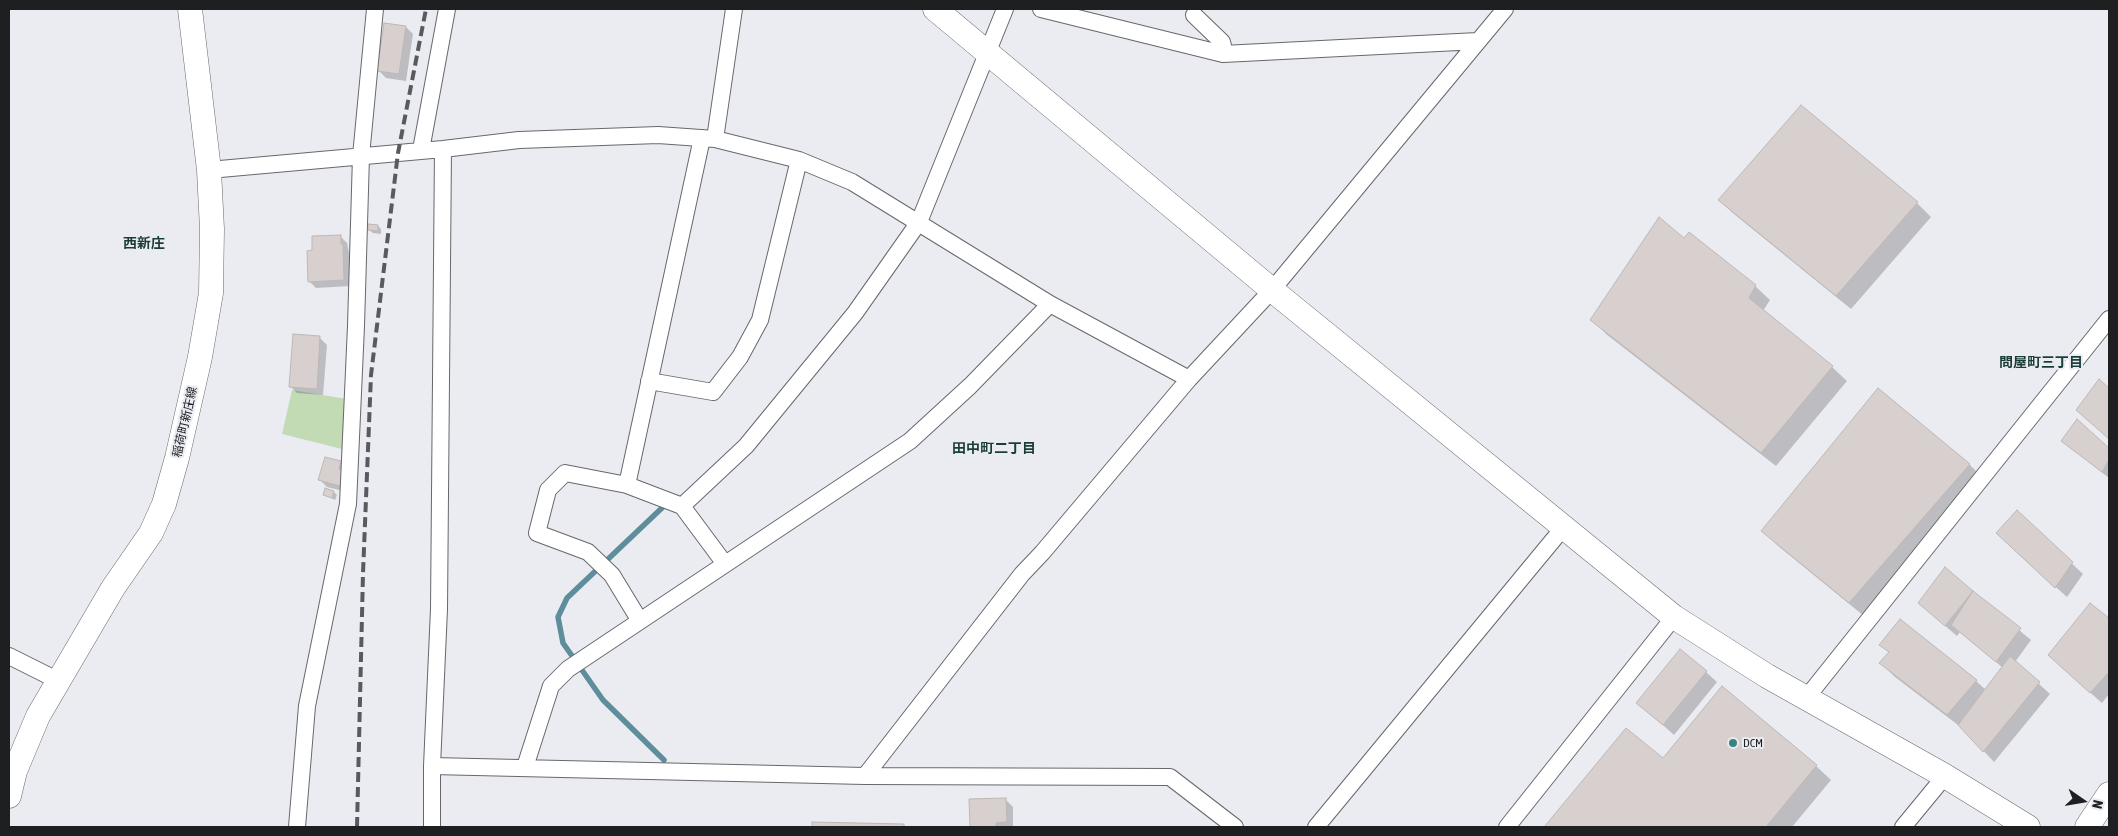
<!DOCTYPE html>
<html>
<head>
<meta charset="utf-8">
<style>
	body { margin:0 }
	#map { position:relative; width:2118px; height:836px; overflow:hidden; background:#ebecf2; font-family:"Asap Condensed",sans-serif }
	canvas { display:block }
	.frame { position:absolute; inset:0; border:10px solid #1e1f21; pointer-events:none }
	.north { position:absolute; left:2058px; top:776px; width:50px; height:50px; -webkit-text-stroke:4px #ebecf2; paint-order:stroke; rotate:103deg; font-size:14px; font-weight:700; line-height:20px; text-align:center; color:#1e1f21 }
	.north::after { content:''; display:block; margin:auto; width:18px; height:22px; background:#1e1f21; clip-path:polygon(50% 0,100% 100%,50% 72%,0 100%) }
</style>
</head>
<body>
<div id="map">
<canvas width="2118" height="836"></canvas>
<div class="frame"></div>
<div class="north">N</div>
</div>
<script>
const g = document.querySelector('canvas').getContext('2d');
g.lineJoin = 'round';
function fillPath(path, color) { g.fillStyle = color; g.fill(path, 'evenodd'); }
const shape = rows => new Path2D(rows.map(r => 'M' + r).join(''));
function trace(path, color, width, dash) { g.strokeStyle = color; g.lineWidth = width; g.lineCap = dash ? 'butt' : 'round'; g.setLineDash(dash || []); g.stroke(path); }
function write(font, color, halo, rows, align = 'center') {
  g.font = font + ' "Asap Condensed","Noto Sans JP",sans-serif'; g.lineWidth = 4; g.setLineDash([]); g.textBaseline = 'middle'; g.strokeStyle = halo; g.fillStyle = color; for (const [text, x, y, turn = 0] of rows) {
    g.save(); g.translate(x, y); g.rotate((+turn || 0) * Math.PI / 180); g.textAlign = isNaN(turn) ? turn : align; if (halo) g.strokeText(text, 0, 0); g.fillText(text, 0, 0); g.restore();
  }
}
fillPath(shape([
	[292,390,347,399,342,449,282,434]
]), '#c2dbb5');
fillPath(shape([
	[406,27,413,34,406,81,386,78,379,71],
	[1719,200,1917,203,1931,217,1851,309,1734,214],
	[378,226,381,229,381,234,373,233,369,230],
	[340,236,347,243,349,253,351,286,316,288,309,281],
	[1684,240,1755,286,1770,300,1763,311,1832,367,1847,381,1776,466,1606,334,1592,319],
	[320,338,327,345,323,395,297,393,290,386],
	[1878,390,1970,465,1984,479,1864,616,1777,545,1763,530],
	[2077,421,2109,449,2109,478,2062,441],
	[340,462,347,470,347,492,327,487,320,480],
	[334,492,337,495,335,500,324,495],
	[2017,512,2083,574,2067,597,2008,544],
	[1945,569,2031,640,2015,662,2050,694,1994,762,1962,728,1895,677,1881,663,1890,654,1881,644,1976,681,1986,690,2003,668,1960,632,1957,636,1930,613],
	[2090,605,2109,620,2109,694,2102,703,2060,666],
	[1706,672,1717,682,1674,735,1638,703],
	[1722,688,1816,766,1831,780,1792,827,1545,827,1626,730,1663,760],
	[1006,800,1013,807,1013,827,971,827,970,801],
	[814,824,903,826,905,827,814,827]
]), '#0003');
trace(shape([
	[664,760,603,700,563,643,558,617,567,598,664,506]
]), '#5e8e9b', 5.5);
const building = shape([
	[384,23,406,26,399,74,377,71,384,23],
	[1801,105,1918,202,1836,296,1718,200,1801,105],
	[1659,217,1684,238,1689,232,1756,285,1749,298,1833,366,1761,453,1590,320,1659,217],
	[368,224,378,225,378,231,368,230,368,224],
	[341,235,341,244,343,244,344,280,308,282,307,251,312,250,312,236,341,235],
	[293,334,320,336,317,389,289,387,293,334],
	[2099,379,2109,388,2109,439,2076,410,2099,379],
	[1878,388,1970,464,1849,603,1761,531,1878,388],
	[2077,419,2109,448,2109,460,2102,472,2061,441,2077,419],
	[325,457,341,461,339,469,345,471,340,486,318,480,325,457],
	[325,488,334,491,332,498,323,495,325,488],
	[2017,510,2073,562,2055,588,1996,533,2017,510],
	[1945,567,1973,591,1945,626,1918,603,1945,567],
	[1973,591,2021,628,1996,662,1951,625,1973,591],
	[2090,603,2109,618,2109,672,2090,693,2048,655,2090,603],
	[1900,619,1977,680,1947,715,1879,663,1889,652,1879,645,1900,619],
	[1680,649,1707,671,1663,725,1636,703,1680,649],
	[2010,656,2040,682,1983,752,1958,725,2010,656],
	[1722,686,1817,765,1766,827,1544,827,1626,728,1663,758,1722,686],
	[1006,798,1007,822,996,823,996,827,970,827,969,799,1006,798],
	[812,822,904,824,904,827,812,827,812,822]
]);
fillPath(building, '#d7d0ce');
trace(building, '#beb7b5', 1);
const street = shape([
	[1041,9,1223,54,1478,41],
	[1194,15,1222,42,1225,54],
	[715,139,734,9],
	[421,150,447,9],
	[209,170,443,149,519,140,658,135,715,139,799,160,852,182,1050,304,1189,379],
	[649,381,713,392,740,357,760,320,799,160],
	[627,485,702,138],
	[682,506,746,446,855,313,919,222,1005,9],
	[640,621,612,575,588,552,537,533,548,490,565,473,627,485,682,506,725,564],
	[9,656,59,681],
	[1807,697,2109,319],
	[432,766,865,776,1022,574,1042,553,1189,379,1272,290,1505,9],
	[525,767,551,686,568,669,910,441,970,386,1050,304],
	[865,776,1170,777,1235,827],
	[297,827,307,706,348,504,356,326,361,156,375,9],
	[432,827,432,766,439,609,443,149],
	[1316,827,1563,528],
	[1507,827,1674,617],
	[1903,827,1945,776]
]);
const secondary = shape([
	[935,9,1272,290,1674,617,1767,676,1945,776,2028,827],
	[9,796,15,771,38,716,113,588,151,533,164,504,177,458,200,357,211,293,212,229,209,170,190,9],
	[2087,827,2109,794]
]);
trace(street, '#66686d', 18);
trace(secondary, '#66686d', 25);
trace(street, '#fff', 16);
trace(secondary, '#fff', 24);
trace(shape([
	[357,827,363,573,371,375,398,153,426,9]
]), '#595a5d', 4, [10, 5]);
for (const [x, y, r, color] of [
	[1733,743,5,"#3b837e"]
]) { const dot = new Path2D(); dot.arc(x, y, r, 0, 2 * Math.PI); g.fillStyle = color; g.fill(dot); trace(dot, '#ebecf2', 2); }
write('12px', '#1e1f21', '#ebecf2', [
	["稲荷町新庄線",185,422,-77]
]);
write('12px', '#1e1f21', '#ebecf2', [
	["DCM",1743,743]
], 'left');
write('bold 14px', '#1a3d3a', '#ebecf2', [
	["西新庄",144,244],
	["問屋町三丁目",2041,363],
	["田中町二丁目",994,449]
]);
</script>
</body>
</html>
